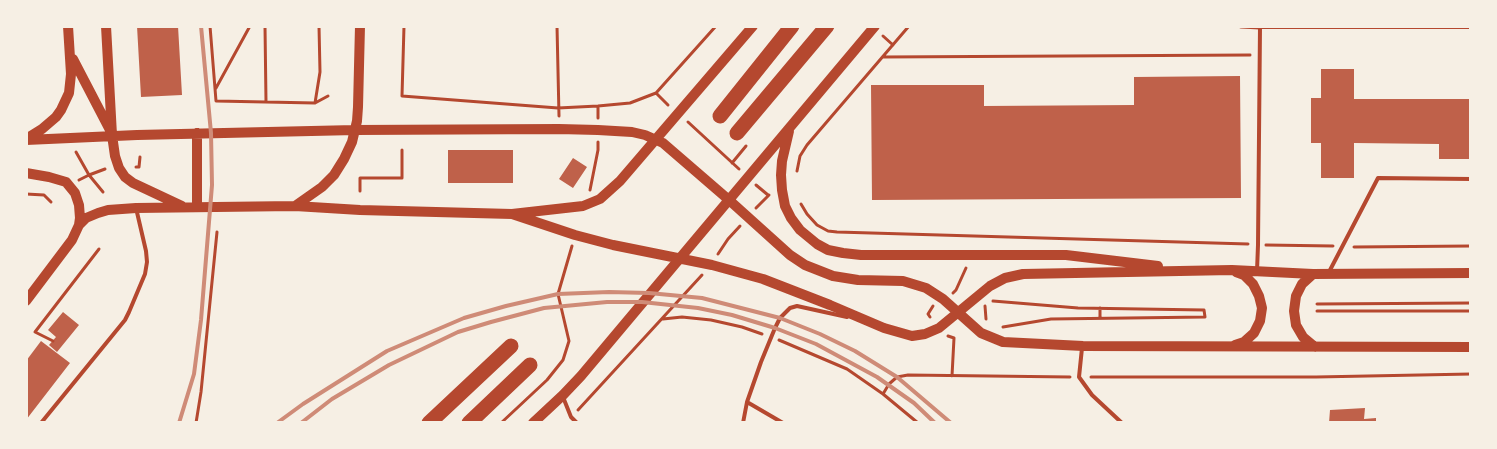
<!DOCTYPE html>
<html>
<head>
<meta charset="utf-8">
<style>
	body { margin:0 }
	#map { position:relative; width:1497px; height:449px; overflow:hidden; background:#f6efe4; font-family:Literata,serif }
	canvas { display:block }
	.frame { position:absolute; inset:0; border:28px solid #f6efe4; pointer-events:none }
</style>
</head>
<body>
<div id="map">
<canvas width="1497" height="449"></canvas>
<div class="frame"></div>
</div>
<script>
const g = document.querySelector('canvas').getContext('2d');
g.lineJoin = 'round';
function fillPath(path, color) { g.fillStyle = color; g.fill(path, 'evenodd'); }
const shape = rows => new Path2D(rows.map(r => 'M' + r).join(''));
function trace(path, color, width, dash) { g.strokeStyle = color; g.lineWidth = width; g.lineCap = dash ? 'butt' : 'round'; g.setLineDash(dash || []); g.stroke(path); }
fillPath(shape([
	[137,26,178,26,182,95,141,97],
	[1321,69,1354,69,1354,99,1471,99,1471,159,1439,159,1439,144,1354,143,1354,178,1321,178,1321,143,1311,143,1311,98,1321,98],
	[1240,76,1241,198,872,200,871,85,984,85,984,106,1134,105,1134,77],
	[448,150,513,150,513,183,448,183],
	[573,158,587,167,573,188,559,179],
	[63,312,79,325,57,352,49,345,56,337,48,330],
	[41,341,70,363,26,420,26,361],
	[1365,408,1364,419,1376,418,1376,423,1329,423,1330,410]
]), '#bf614a');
trace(shape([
	[210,26,216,101,315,103,328,96],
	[265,26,266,102],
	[404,26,402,96,558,108,598,106,630,103,656,93,716,26],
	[557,26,559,116],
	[883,36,893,45],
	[883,57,1250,55],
	[216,88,250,26],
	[656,93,668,105],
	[315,103,320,72,319,26],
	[598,106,598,118],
	[688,122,739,169],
	[76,152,89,175,103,192],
	[732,163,746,146],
	[136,167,139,167,140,157],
	[797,171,800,156,807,145,909,26],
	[79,180,89,175,105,169],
	[756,185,768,195],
	[590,190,598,150,598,142],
	[360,191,360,178,402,178,402,150],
	[26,194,44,195,51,202],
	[801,204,807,214,817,225,828,231,837,232,1248,244],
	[756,208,769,195],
	[1266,245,1333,246],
	[1354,247,1471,246],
	[718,254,728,239,740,226],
	[953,293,956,290,966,268],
	[993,301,1078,308,1204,310,1205,317,1051,319,1003,327],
	[1317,304,1471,303],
	[985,306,986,319],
	[1317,311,1471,311],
	[930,317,928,314,933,306],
	[1100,318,1100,308],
	[663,319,682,317,711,320,742,327,762,334],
	[948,336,954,338,952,376],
	[779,340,847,369,883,394,918,423],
	[53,341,35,332,99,249],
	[1091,377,1316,377,1471,374],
	[883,394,889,384,897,377,908,375,1070,377],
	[578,410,702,275],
	[196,423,201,392,217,232],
	[501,423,547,380,563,360,569,341,558,294,572,246]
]), '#b5482f', 3);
trace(shape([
	[1257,271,1258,245,1260,27,1471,27],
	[1329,272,1378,178,1471,179],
	[1082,348,1079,377,1092,395,1122,423],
	[563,397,571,417,577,423],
	[747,402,783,423],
	[41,423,125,320,129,312,145,274,147,262,146,251,136,208],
	[743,423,747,402,761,362,775,328,780,318,790,308,797,306,847,317],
	[1068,423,1077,423]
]), '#b5482f', 4);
trace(shape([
	[1241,26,1260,27]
]), '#b5482f', 5);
trace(shape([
	[106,26,112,135,115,156,119,168,125,177,133,183,182,206],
	[73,59,111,132],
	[789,131,782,161,781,175,782,190,785,206,791,218,800,230,817,244,828,250,843,253,861,255,1066,255,1158,266],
	[26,139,42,129,56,117,61,110,69,93,71,74,68,26],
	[26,140,137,135,355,130,559,129,598,130,632,132,645,135,663,143,729,200,790,255,805,265,833,276,858,280,903,281,926,288,943,299,981,333,1003,342,1083,346,1471,347],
	[26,173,49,177,66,182,75,193,79,205,80,218,79,225,72,240,26,301],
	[295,206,322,187,334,175,344,159,352,142,357,121,358,107,360,26],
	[197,207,197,133],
	[512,214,575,235,613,245,712,265,763,279,830,305,884,328,912,336,925,334,939,328,990,286,1005,278,1023,274,1232,270,1313,274,1471,273],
	[79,225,86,218,98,213,108,210,136,208,295,206,360,210,512,214,583,206,600,199,620,181,753,26],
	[1313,274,1302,284,1296,296,1294,311,1296,325,1303,337,1315,347],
	[1235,345,1244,342,1254,333,1260,321,1262,308,1259,296,1253,284,1244,275,1236,272],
	[533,423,563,395,581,376,875,26]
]), '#b5482f', 10);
trace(shape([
	[720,116,792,26],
	[737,133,827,26],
	[429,423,511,346],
	[469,423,530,365]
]), '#b5482f', 15);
trace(shape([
	[179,423,194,374,201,320,212,185,211,133,201,26],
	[277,423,303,404,387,351,464,318,506,306,558,294,609,292,649,293,702,298,780,318,820,334,855,351,897,377,951,423],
	[301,423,332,399,389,365,458,332,491,322,544,308,607,302,642,302,698,308,732,315,775,328,816,344,877,377,914,403,935,423]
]), '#cf8b77', 4);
</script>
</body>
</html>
